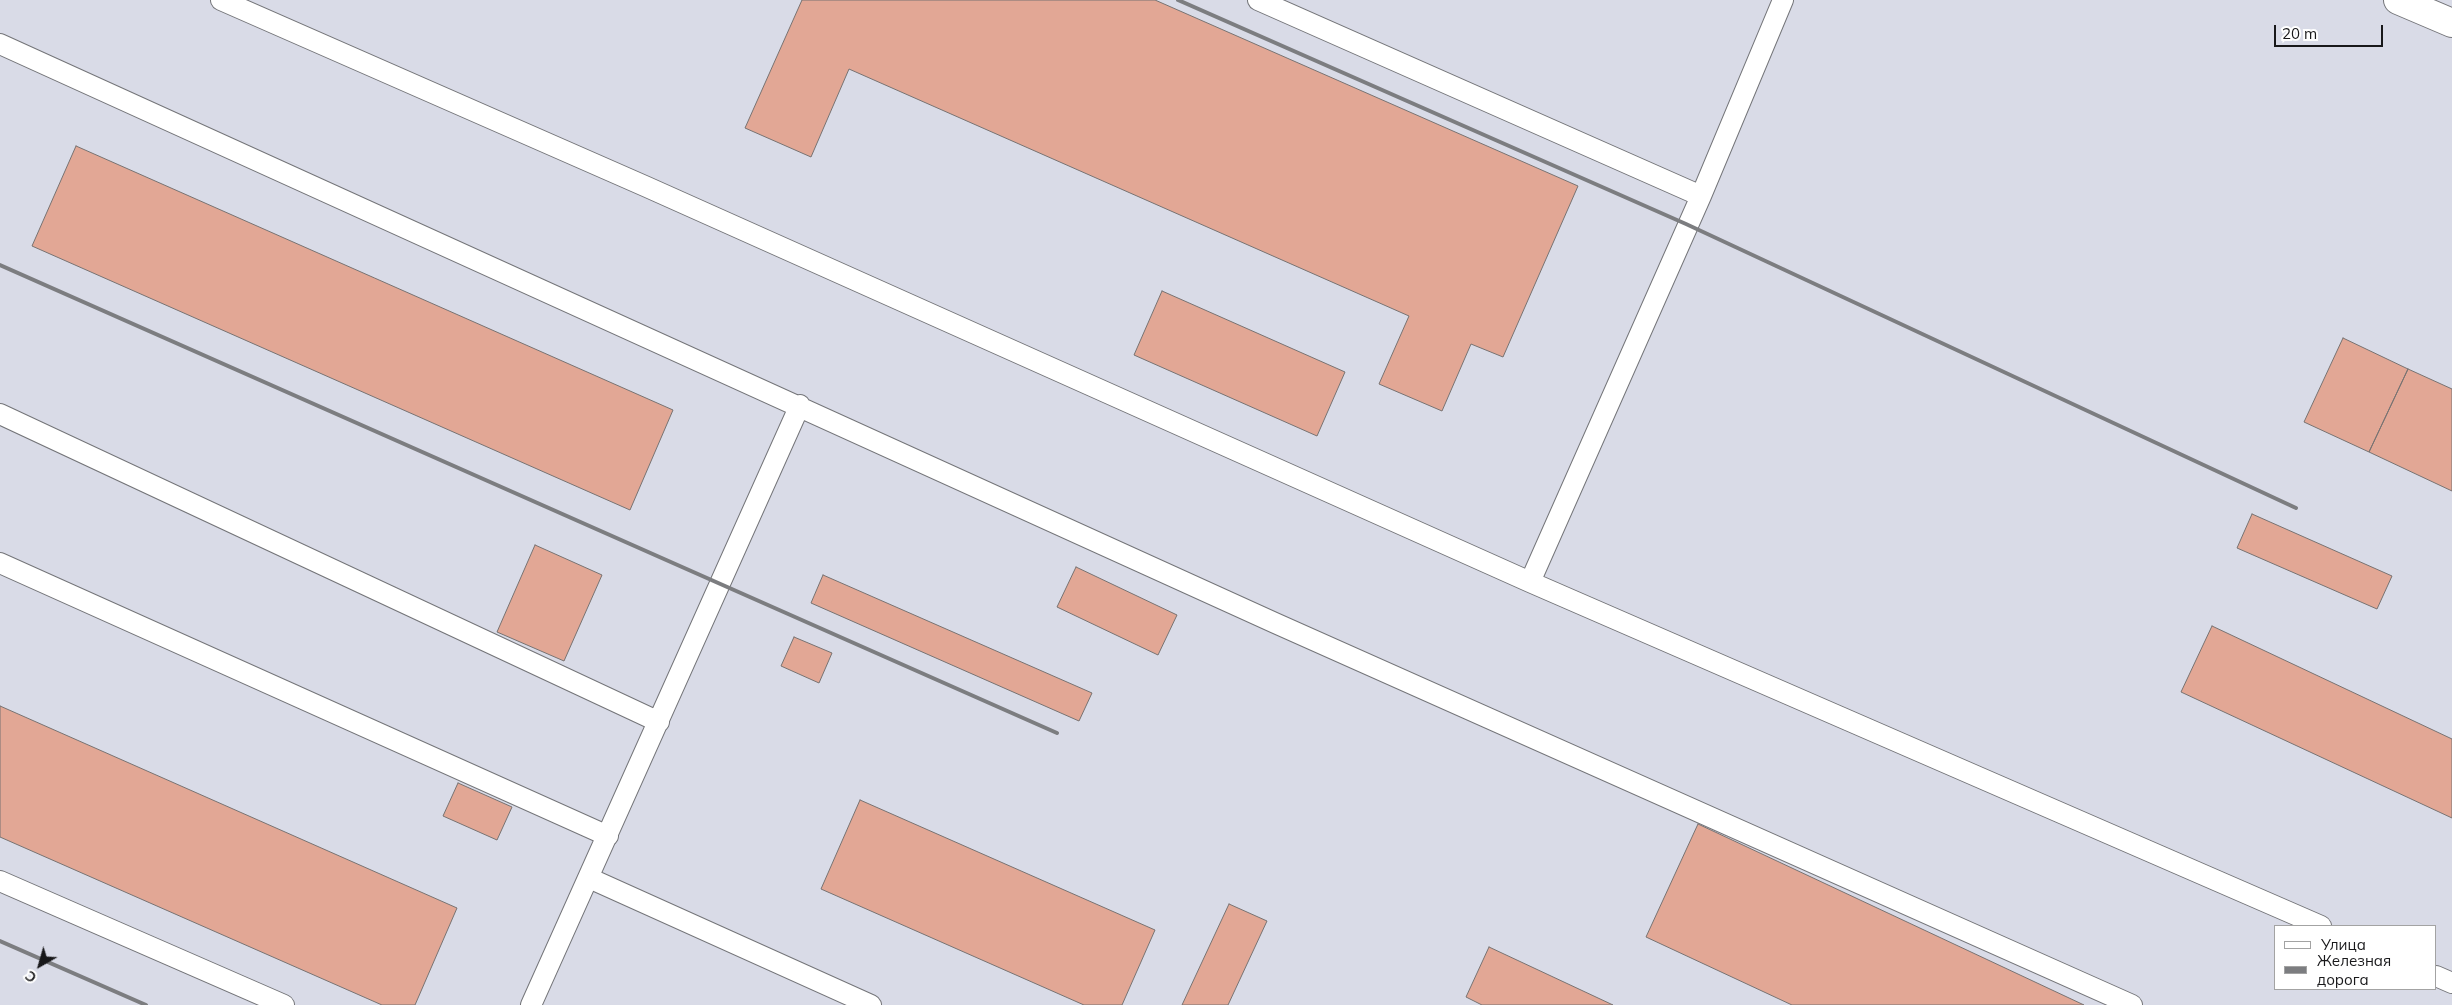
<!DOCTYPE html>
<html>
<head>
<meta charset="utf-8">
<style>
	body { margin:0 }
	#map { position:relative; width:2452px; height:1005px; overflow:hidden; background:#e8e9ed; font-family:Mulish,sans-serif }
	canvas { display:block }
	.legend { position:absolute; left:2274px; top:925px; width:162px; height:65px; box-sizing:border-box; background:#fff; border:1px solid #a3a3a3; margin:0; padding:6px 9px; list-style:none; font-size:15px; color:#18181a }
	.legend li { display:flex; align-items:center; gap:10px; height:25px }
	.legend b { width:25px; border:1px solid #a3a3a3 }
	.north { position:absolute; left:15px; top:940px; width:50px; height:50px; -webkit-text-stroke:4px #fff; paint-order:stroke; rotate:218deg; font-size:14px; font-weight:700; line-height:20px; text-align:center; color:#18181a }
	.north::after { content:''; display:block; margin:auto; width:18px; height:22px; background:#18181a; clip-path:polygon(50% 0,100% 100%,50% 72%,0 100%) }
	.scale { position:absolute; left:2274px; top:25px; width:109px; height:22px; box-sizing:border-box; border:2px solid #18181a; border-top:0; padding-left:6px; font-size:15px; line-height:18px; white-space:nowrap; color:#18181a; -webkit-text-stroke:4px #fff; paint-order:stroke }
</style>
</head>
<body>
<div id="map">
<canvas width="2452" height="1005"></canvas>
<ul class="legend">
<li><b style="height:6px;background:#fff"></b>Улица</li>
<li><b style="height:6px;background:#7c7d80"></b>Железная дорога</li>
</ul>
<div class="north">С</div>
<div class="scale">20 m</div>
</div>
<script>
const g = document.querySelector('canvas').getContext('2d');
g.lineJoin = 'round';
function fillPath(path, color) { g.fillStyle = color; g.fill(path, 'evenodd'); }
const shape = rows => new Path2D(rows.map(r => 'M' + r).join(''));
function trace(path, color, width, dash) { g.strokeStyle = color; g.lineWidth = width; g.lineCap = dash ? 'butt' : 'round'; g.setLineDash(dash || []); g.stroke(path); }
fillPath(shape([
	[0,0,2452,0,2452,1005,0,1005],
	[2276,926,2436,926,2436,989,2276,989]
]), '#d9dbe7');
const building = shape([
	[802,0,1155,0,1578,186,1503,357,1471,344,1442,411,1379,384,1409,316,849,69,811,157,745,128,802,0],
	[76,146,673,410,630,510,32,246,76,146],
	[1162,291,1345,372,1317,436,1134,355,1162,291],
	[2343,338,2408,369,2369,452,2304,422,2343,338],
	[2408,369,2452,389,2452,491,2369,452,2408,369],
	[2252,514,2392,576,2377,609,2237,548,2252,514],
	[535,545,602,575,564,661,497,632,535,545],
	[1076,567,1177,615,1158,655,1057,607,1076,567],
	[823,575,1092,693,1079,721,811,603,823,575],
	[2212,626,2452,739,2452,818,2181,692,2212,626],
	[794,637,832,653,819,683,781,666,794,637],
	[0,706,457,908,415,1005,382,1005,0,837,0,706],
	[458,783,512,807,497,840,443,816,458,783],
	[860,800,1155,930,1122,1005,1084,1005,821,889,860,800],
	[1698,824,2084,1005,1792,1005,1646,937,1698,824],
	[1229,904,1267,921,1228,1005,1182,1005,1229,904],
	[1489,947,1613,1005,1482,1005,1466,997,1489,947]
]);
fillPath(building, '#e2a795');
trace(building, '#787372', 1);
const lane = shape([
	[221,0,647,187,1530,582,2321,926],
	[1258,0,1701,196],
	[0,44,1275,623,2132,1005],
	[0,414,659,722],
	[0,563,608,836],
	[1530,582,1701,196,1783,0],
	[589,878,871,1005],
	[0,881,284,1005],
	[2436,976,2452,983],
	[531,1005,800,405]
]);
const street = shape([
	[2398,0,2452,23]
]);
trace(lane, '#747579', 22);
trace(street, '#747579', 30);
trace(lane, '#fff', 20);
trace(street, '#fff', 28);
trace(shape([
	[1178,0,1686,224,2296,508],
	[0,265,1057,733],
	[0,941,146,1005]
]), '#7c7d80', 4);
</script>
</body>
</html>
